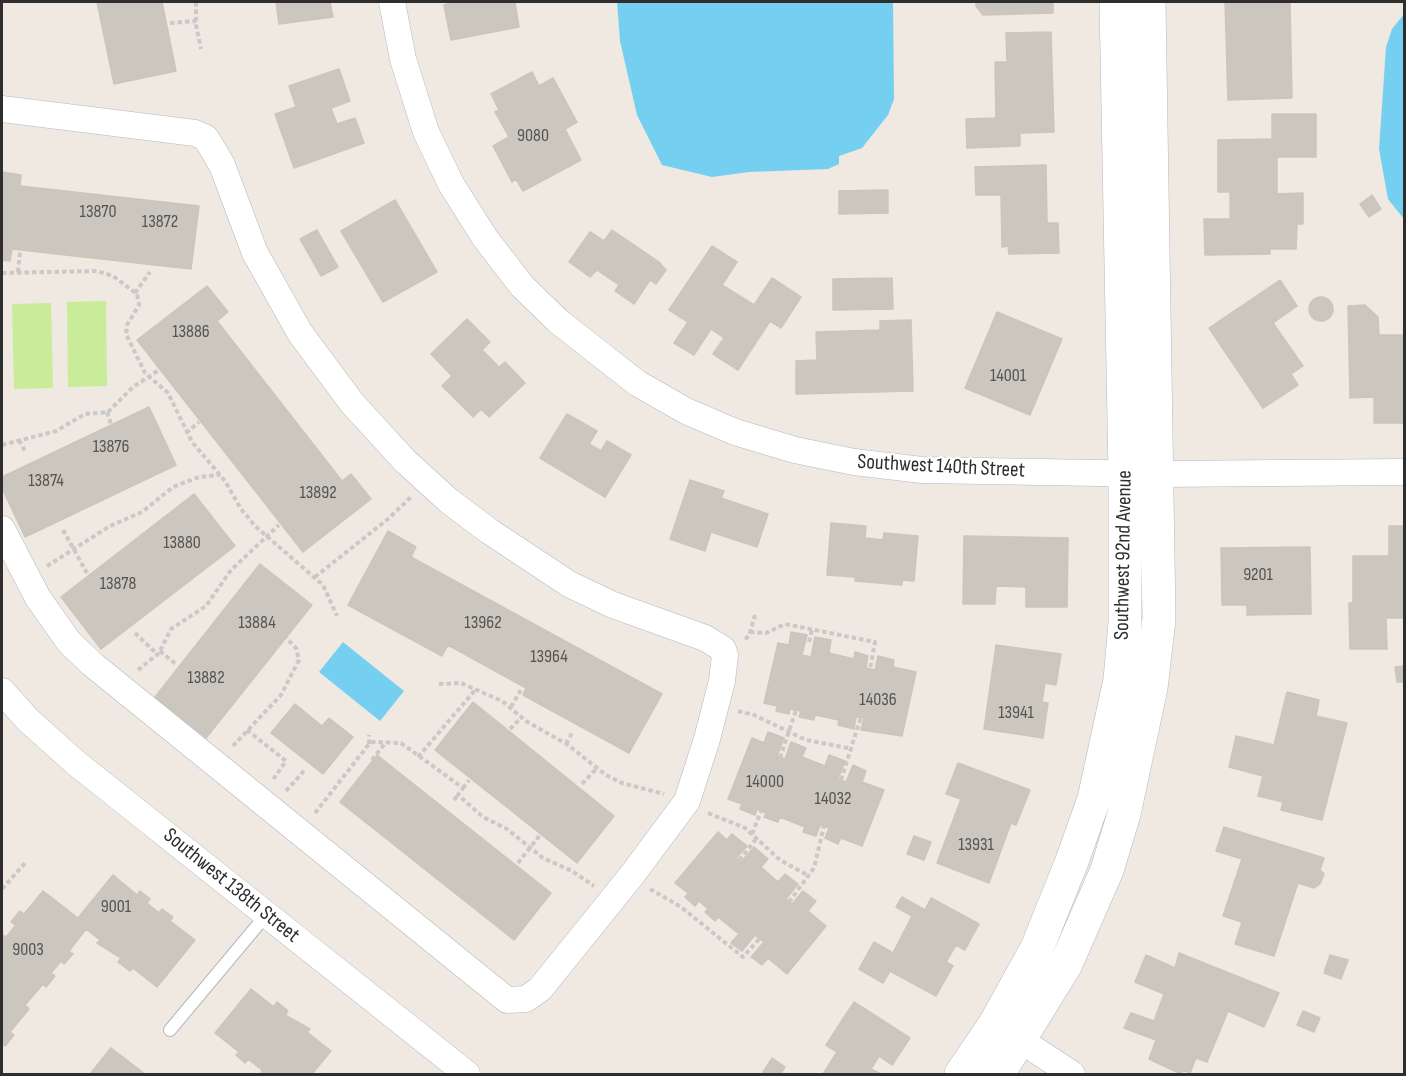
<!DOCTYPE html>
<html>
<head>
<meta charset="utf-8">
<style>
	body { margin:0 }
	#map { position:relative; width:1406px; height:1076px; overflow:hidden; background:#efe9e1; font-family:"Sofia Sans Condensed",sans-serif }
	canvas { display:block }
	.frame { position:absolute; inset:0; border:3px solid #2e2e2e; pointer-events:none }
</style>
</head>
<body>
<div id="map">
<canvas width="1406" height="1076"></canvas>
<div class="frame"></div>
</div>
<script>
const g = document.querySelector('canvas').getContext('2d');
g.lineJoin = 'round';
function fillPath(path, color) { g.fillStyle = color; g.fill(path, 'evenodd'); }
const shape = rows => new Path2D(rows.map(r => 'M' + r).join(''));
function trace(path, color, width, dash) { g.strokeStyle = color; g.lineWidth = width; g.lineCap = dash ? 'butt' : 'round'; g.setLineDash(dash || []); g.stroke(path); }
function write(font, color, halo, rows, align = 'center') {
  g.font = font + ' "Sofia Sans Condensed",sans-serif'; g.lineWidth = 4.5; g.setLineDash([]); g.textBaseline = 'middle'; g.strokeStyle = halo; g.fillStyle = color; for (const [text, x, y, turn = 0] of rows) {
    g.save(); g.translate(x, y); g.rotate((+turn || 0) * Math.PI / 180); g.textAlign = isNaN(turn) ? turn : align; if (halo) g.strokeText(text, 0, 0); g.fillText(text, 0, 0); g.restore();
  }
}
fillPath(shape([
	[106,301,107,386,68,387,67,302],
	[51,303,53,388,14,389,12,304]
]), '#c9ec9a');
fillPath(shape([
	[617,2,893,2,894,99,888,115,862,148,839,156,839,164,828,169,749,172,712,177,662,165,637,115,620,41],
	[1404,14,1404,219,1388,199,1379,149,1386,47,1392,29],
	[343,642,404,691,380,721,319,672]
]), '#75cff0');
const building = shape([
	[97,2,162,2,176,71,114,84,97,2],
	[276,2,330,2,333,17,279,24,276,2],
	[453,2,515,2,519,27,451,40,444,5,453,2],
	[976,2,1053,2,1053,13,983,15,976,6,976,2],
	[1225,2,1290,2,1292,98,1228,100,1225,2],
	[1051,32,1054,132,1020,133,1020,146,967,148,966,119,996,118,995,62,1007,62,1006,33,1051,32],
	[339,69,350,101,331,108,337,124,355,118,364,143,294,168,275,114,296,107,289,86,339,69],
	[532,72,539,86,553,78,577,122,565,129,581,160,523,191,516,179,512,182,493,146,509,137,495,112,499,110,491,94,532,72],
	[1272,114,1316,114,1316,157,1277,157,1277,194,1303,193,1303,224,1297,224,1296,249,1270,249,1270,254,1205,255,1204,219,1230,219,1230,192,1218,192,1218,140,1272,139,1272,114],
	[1046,165,1047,223,1058,223,1059,253,1009,254,1008,246,1002,247,1001,195,976,195,975,167,1046,165],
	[2,172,21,175,20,186,199,206,191,269,12,249,10,261,2,260,2,172],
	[888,190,888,213,839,214,839,191,888,190],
	[1372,195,1381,209,1369,217,1360,204,1372,195],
	[395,200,437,272,383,302,341,231,395,200],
	[317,230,338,267,321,276,300,239,317,230],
	[612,230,659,262,666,270,656,284,650,280,634,304,615,291,619,285,597,270,590,277,569,262,590,232,604,241,612,230],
	[712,246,737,262,722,285,754,305,772,278,801,297,781,328,770,321,738,370,713,354,724,338,711,329,694,355,674,343,688,322,669,310,712,246],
	[892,278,893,309,833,310,833,279,892,278],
	[1280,280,1297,306,1273,323,1303,366,1291,374,1298,385,1263,408,1209,328,1280,280],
	[207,286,228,312,217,321,342,481,351,474,371,499,303,552,137,340,207,286],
	'1309 309a12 12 0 1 1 24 0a12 12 0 1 1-24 0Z',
	[1365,305,1378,317,1379,335,1404,335,1404,423,1374,423,1374,397,1350,398,1348,306,1365,305],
	[997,312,1062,339,1030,415,965,388,997,312],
	[467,319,490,342,482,350,499,367,505,362,525,383,489,417,481,409,473,417,442,386,452,376,431,354,467,319],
	[911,320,913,391,796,394,796,361,817,360,816,332,880,330,880,321,911,320],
	[149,407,176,465,25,537,2,488,2,477,149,407],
	[567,414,597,431,589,444,601,451,607,441,631,455,605,497,540,458,567,414],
	[690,480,724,491,721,498,768,514,757,547,711,532,705,551,670,539,690,480],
	[194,494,235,546,101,649,61,597,194,494],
	[831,523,866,526,865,538,883,540,884,533,918,536,914,581,902,580,902,585,855,581,855,577,827,575,831,523],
	[1389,526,1404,526,1404,618,1386,618,1387,649,1350,649,1349,603,1353,603,1353,556,1389,556,1389,526],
	[388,531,416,547,411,557,662,694,629,753,523,695,526,688,448,645,442,656,348,605,388,531],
	[964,536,1068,538,1067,607,1026,607,1026,587,996,586,995,604,963,604,964,536],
	[1310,547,1311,614,1247,615,1247,605,1222,605,1221,548,1310,547],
	[260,564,312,605,206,738,155,697,260,564],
	[791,632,807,635,802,655,811,657,815,637,831,640,829,653,854,659,855,652,868,656,866,668,875,670,878,656,894,660,893,667,916,672,902,736,861,730,864,718,856,717,854,729,838,725,839,720,815,715,814,720,799,717,801,711,790,709,789,714,776,711,777,706,764,703,778,643,789,645,791,632],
	[996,645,1061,654,1056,685,1045,683,1042,702,1048,703,1043,738,984,729,996,645],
	[1404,666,1404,682,1397,682,1395,667,1404,666],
	[1287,692,1319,700,1316,716,1347,723,1322,820,1281,810,1283,802,1258,796,1263,776,1229,767,1236,736,1274,745,1287,692],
	[473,702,614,816,577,863,435,750,473,702],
	[295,704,322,726,329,718,353,737,323,774,271,733,295,704],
	[768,732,784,738,777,756,785,759,791,742,806,748,802,757,825,766,829,755,845,761,838,779,846,782,853,765,866,771,862,782,884,790,862,846,841,838,838,844,825,838,829,828,820,825,816,836,803,832,805,827,780,817,778,822,764,817,766,813,757,809,755,815,740,809,742,804,728,799,752,738,764,743,768,732],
	[377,755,551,893,514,940,340,802,377,755],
	[958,763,1030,790,1016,825,1011,823,989,883,937,863,961,799,946,794,958,763],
	[1224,827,1324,858,1320,870,1324,874,1320,884,1314,888,1298,883,1274,956,1235,944,1242,922,1223,916,1242,859,1216,851,1224,827],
	[718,832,727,840,732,834,747,846,736,858,741,862,754,847,768,859,761,867,778,882,785,874,798,884,786,899,792,904,803,891,816,901,808,911,826,926,787,974,768,958,762,965,751,957,764,942,755,935,742,951,731,943,739,934,718,917,715,921,705,912,708,909,699,901,695,906,685,897,688,893,675,883,718,832],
	[914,836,931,842,924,860,907,854,914,836],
	[113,875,137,895,140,891,150,899,147,903,159,913,162,909,173,917,170,921,195,940,157,987,133,968,130,971,118,962,121,958,97,943,100,940,86,929,69,951,73,954,64,964,61,961,51,973,55,976,46,987,43,984,25,1005,29,1009,10,1032,14,1035,5,1046,2,1044,2,934,6,937,16,925,11,922,20,911,24,914,43,891,78,918,113,875],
	[902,897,925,910,931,898,979,924,965,950,956,945,946,962,953,966,936,996,890,971,883,983,859,969,874,942,893,953,912,916,896,907,902,897],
	[1179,953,1279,993,1264,1027,1228,1011,1207,1062,1196,1058,1190,1073,1183,1070,1181,1074,1149,1059,1156,1040,1124,1028,1131,1013,1154,1021,1164,994,1135,982,1146,955,1175,968,1179,953],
	[1330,955,1348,960,1341,979,1324,973,1330,955],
	[251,989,274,1007,277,1002,288,1011,285,1015,310,1029,307,1032,331,1051,312,1074,261,1074,262,1070,248,1059,245,1063,236,1055,239,1052,215,1033,251,989],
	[854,1002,910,1038,892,1065,879,1056,871,1069,881,1074,823,1074,837,1052,826,1045,854,1002],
	[1303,1011,1320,1018,1314,1032,1297,1025,1303,1011],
	[111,1048,145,1074,90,1074,111,1048],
	[772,1058,785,1067,781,1074,762,1074,772,1058]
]);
fillPath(building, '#cbc7bf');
trace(building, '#cbc5ba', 1.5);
const lane = shape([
	[170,1030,267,914]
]);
const street = shape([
	[392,2,403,59,426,132,451,184,485,238,522,286,558,321,637,383,686,411,735,432,795,450,854,462,922,470,1157,474,1404,472],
	[2,109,195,133,206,138,222,165,255,253,300,333,352,403,405,461,449,501,489,531,569,584,613,605,705,638,723,649,725,655,722,681,707,739,687,801,632,875,540,989,526,999,507,1000,92,664,69,642,38,598,2,529],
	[2,691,28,720,76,763,467,1074],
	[1005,1030,1072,1074]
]);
const secondary = shape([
	[961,1074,995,1024,1037,948,1072,861,1094,799,1120,680,1125,623,1125,473,1116,2],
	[998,1074,1066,964,1107,870,1124,814,1151,688,1159,619,1149,2]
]);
trace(lane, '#b4b7c1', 14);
trace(street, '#b4b7c1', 27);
trace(secondary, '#b4b7c1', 34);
trace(shape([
	[196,2,196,25,201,49],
	[170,23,196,21],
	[18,272,20,252],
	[2,273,97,271,113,276,137,294,139,305,127,325,126,334,145,373,168,393,192,442,225,481,241,509,255,526,323,585,337,616],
	[135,293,150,272],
	[107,412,111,424],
	[186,433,199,422],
	[19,440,26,453],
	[2,445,56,431,85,414,108,412,133,387,159,370],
	[63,530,87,573],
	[47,566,110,526,142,512,173,487,199,477,220,475],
	[315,577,388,519,411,497],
	[750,632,766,633,785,624,875,642,870,669],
	[135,633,157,654],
	[745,639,749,636,755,615],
	[809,642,812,630],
	[160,651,177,665],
	[138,670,159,653,171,629,206,606,231,570,279,525],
	[439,684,461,683,502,701,526,721,568,745,606,775,622,783,664,794],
	[511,707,522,688],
	[738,711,754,715,806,740,853,749],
	[510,729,522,717],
	[247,730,286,761,272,781],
	[369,744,369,735],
	[566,744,572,733],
	[233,746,281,695,299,660,296,648,286,638],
	[418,757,476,689],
	[780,758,796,710],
	[372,760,386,742],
	[841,780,861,717],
	[582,784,596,769],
	[463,788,469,780],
	[286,791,304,771],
	[454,800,458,795],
	[315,813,369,744,373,742,401,743,463,788,458,795,483,817,507,829,543,858,572,871,594,886],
	[708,813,745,828,780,860,809,876],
	[752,834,761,811],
	[739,860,757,838],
	[518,863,540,835],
	[2,889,27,861],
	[650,889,681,907,743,957,760,938],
	[789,902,814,868,824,826]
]), '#c9c9c9', 4, [4.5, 3]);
trace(lane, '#fff', 12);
trace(street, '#fff', 26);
trace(secondary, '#fff', 33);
write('18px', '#555452', null, [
	["9080",533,136],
	["13870",98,212],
	["13872",160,222],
	["13886",191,332],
	["14001",1008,376],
	["13876",111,447],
	["13874",46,481],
	["13892",318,493],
	["13880",182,543],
	["9201",1258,575],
	["13878",118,584],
	["13884",257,623],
	["13962",483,623],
	["13964",549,657],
	["13882",206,678],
	["14036",878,700],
	["13941",1016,713],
	["14000",765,782],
	["14032",833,799],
	["13931",976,845],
	["9001",116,907],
	["9003",28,950]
]);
write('21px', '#2e2e2e', '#fff', [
	["Southwest 140th Street",941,467,3],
	["Southwest 92nd Avenue",1124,555,-89],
	["Southwest 138th Street",231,886,39]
]);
</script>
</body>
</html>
